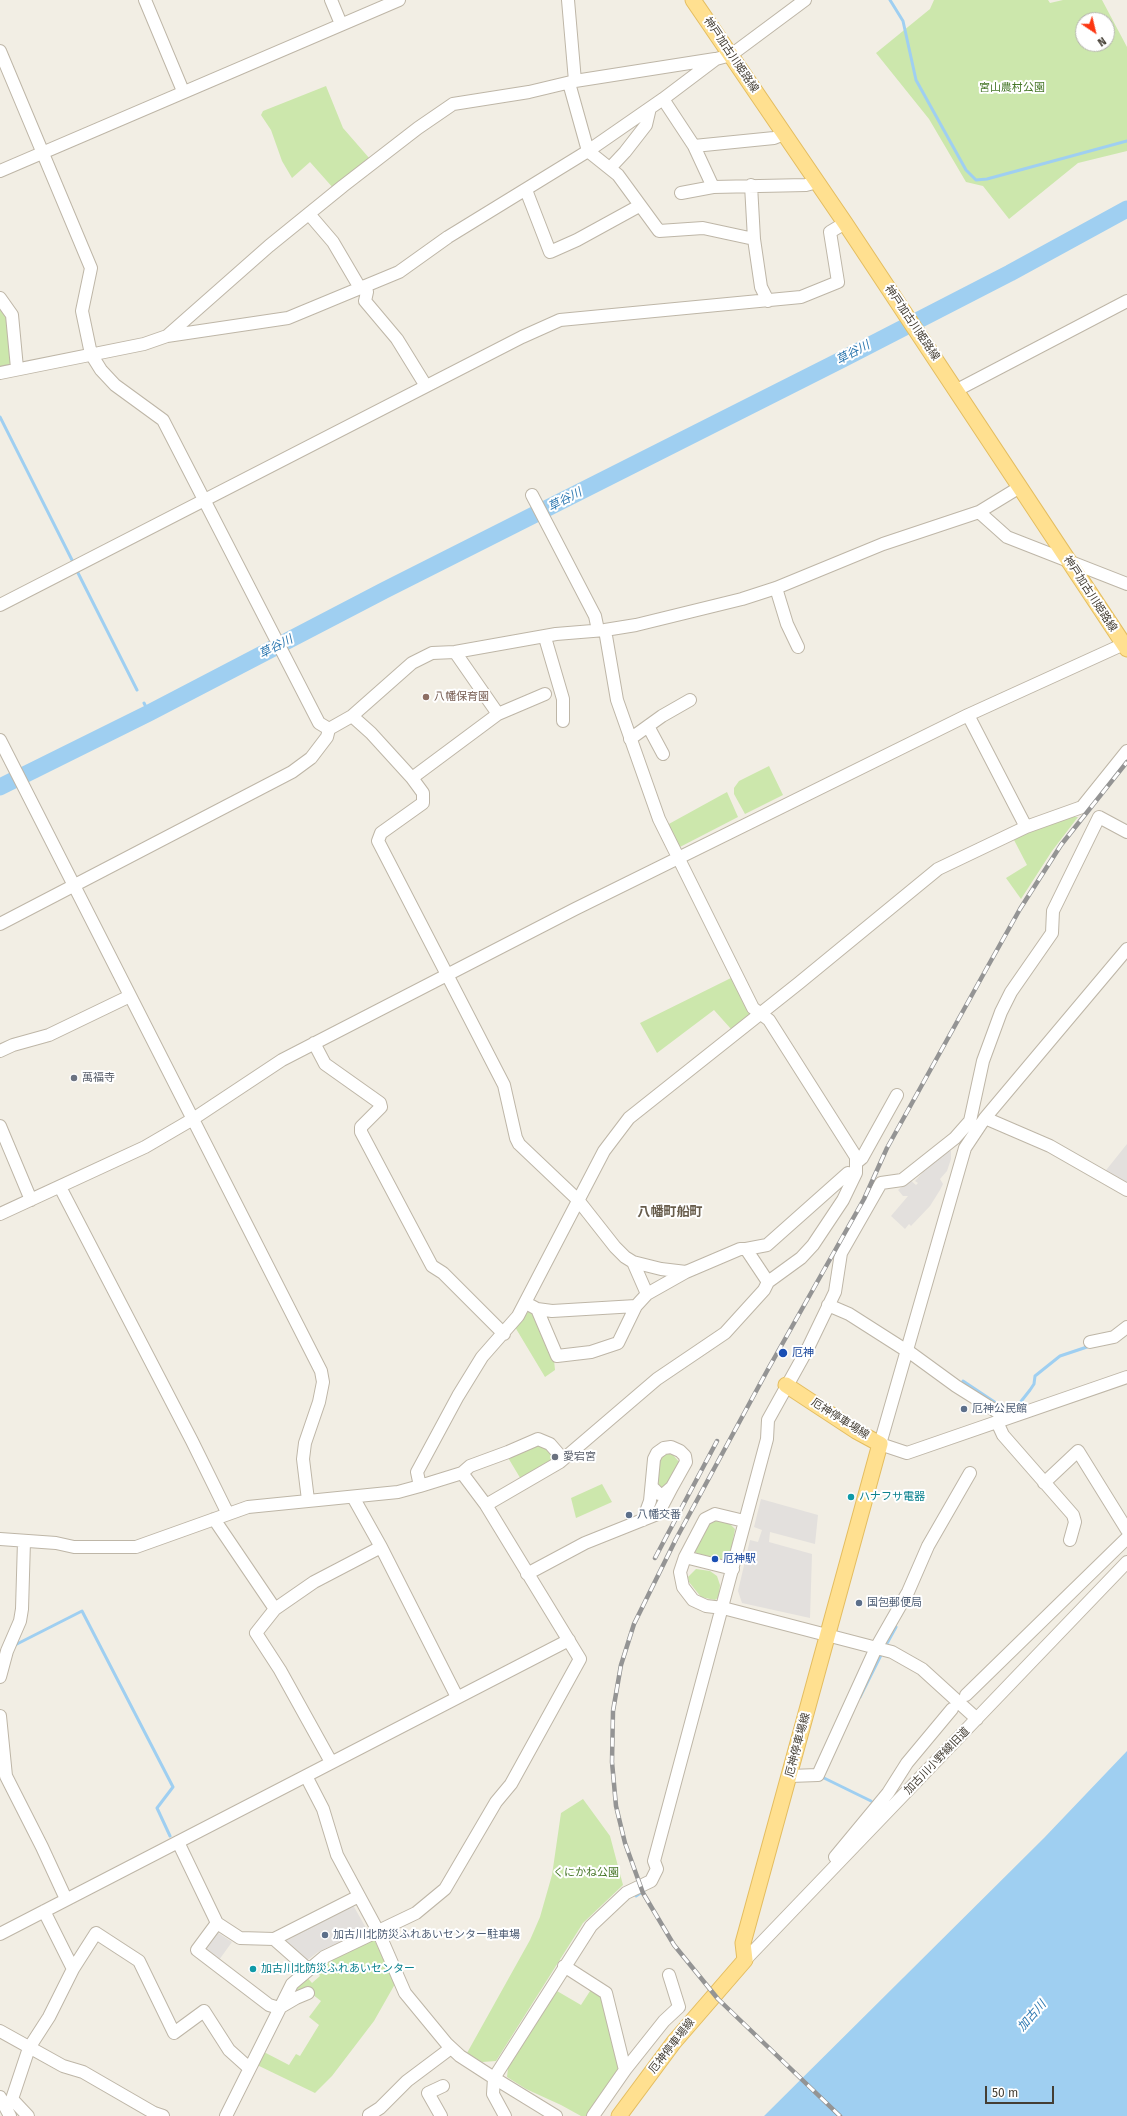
<!DOCTYPE html>
<html>
<head>
<meta charset="utf-8">
<style>
	body { margin:0 }
	#map { position:relative; width:1127px; height:2116px; overflow:hidden; background:#f2eee4; font-family:"Fira Sans",sans-serif }
	canvas { display:block }
	.north { position:absolute; left:1075px; top:12px; width:40px; height:40px; box-sizing:border-box; background:#fff; border:1px solid #b4b2ae; border-radius:50%; rotate:145deg; font-size:11px; font-weight:700; line-height:16px; text-align:center; color:#443e34 }
	.north::after { content:''; display:block; margin:auto; width:14px; height:18px; background:#fc3611; clip-path:polygon(50% 0,100% 100%,50% 72%,0 100%) }
	.scale { position:absolute; left:985px; top:2086px; width:69px; height:18px; box-sizing:border-box; border:2px solid #443e34; border-top:0; padding-left:5px; font-size:12px; line-height:14px; white-space:nowrap; color:#443e34; -webkit-text-stroke:3px #fff; paint-order:stroke }
</style>
</head>
<body>
<div id="map">
<canvas width="1127" height="2116"></canvas>
<div class="north">N</div>
<div class="scale">50 m</div>
</div>
<script>
const g = document.querySelector('canvas').getContext('2d');
g.lineJoin = 'round';
function fillPath(path, color) { g.fillStyle = color; g.fill(path, 'evenodd'); }
const shape = rows => new Path2D(rows.map(r => 'M' + r).join(''));
function trace(path, color, width, dash) { g.strokeStyle = color; g.lineWidth = width; g.lineCap = dash ? 'butt' : 'round'; g.setLineDash(dash || []); g.stroke(path); }
function write(font, color, halo, rows, align = 'center') {
  g.font = font + ' "Fira Sans","Noto Sans JP",sans-serif'; g.lineWidth = 4; g.setLineDash([]); g.textBaseline = 'middle'; g.strokeStyle = halo; g.fillStyle = color; for (const [text, x, y, turn = 0] of rows) {
    g.save(); g.translate(x, y); g.rotate((+turn || 0) * Math.PI / 180); g.textAlign = isNaN(turn) ? turn : align; if (halo) g.strokeText(text, 0, 0); g.fillText(text, 0, 0); g.restore();
  }
}
fillPath(shape([
	[934,0,1048,0,1050,3,1063,0,1102,0,1127,47,1127,151,1078,163,1009,219,983,186,966,182,929,119,876,53,930,9],
	[1083,20,1107,20,1107,44,1083,44],
	[326,86,343,128,370,159,334,189,310,162,292,178,282,161,271,130,261,115,263,111],
	[0,303,10,316,12,365,0,369],
	[769,766,783,795,745,814,734,794,734,788,739,781],
	[727,792,738,817,678,848,667,825],
	[1072,817,1078,817,1052,851,1021,899,1006,878,1027,865,1014,840,1030,831],
	[733,977,751,1014,731,1029,714,1010,657,1053,640,1023],
	[529,1311,533,1311,554,1360,555,1370,545,1377,515,1327],
	[534,1443,557,1452,551,1456,554,1461,522,1481,507,1456],
	[666,1453,673,1455,680,1463,667,1490,656,1487,659,1459],
	[602,1484,612,1502,576,1518,571,1498],
	[714,1520,730,1524,735,1529,731,1552,723,1560,696,1554,695,1551,710,1522],
	[696,1569,710,1571,717,1576,720,1585,719,1597,715,1600,701,1597,689,1582,688,1577],
	[583,1799,610,1836,623,1885,583,1923,496,2061,482,2062,467,2053,530,1940,540,1917,552,1875,561,1813],
	[373,1937,395,1984,374,2021,332,2076,315,2093,255,2064,262,2051,289,2065,296,2054,300,2056,319,2025,309,2017,321,2001,308,1991,288,1998,306,1976,312,1983,320,1976,315,1968],
	[592,1988,602,1996,620,2071,589,2116,581,2116,561,2105,526,2089,507,2077,508,2068,557,1991,581,2005]
]), '#cce7ac');
fillPath(shape([
	[1127,1144,1127,1188,1103,1174],
	[947,1151,951,1151,951,1159,947,1171,940,1179,943,1184,940,1190,930,1206,911,1226,909,1224,905,1229,891,1216,908,1196,903,1196,898,1190,910,1180,916,1185,918,1183,915,1181,933,1161],
	[761,1499,818,1515,815,1544,770,1532,769,1542,812,1554,810,1618,742,1603,738,1591,750,1540,758,1542,762,1530,754,1527],
	[353,1905,366,1928,342,1941,343,1944,333,1949,331,1946,318,1952,305,1962,282,1943],
	[217,1932,232,1942,219,1960,205,1949]
]), '#e3e0dd');
fillPath(shape([
	[1127,1751,1127,2116,764,2116,1044,1838]
]), '#9fcff1');
trace(shape([
	[890,0,903,21,916,80,966,170,976,180,987,179,1127,141],
	[0,417,74,564],
	[76,569,137,690],
	[144,703,149,713],
	[963,1381,996,1403,1009,1409,1015,1409,1030,1390,1034,1384,1035,1376,1060,1356,1090,1346],
	[15,1645,82,1611,173,1787,157,1808,170,1836],
	[885,1647,896,1627],
	[860,1697,882,1653],
	[822,1775,824,1778,871,1801],
	[636,1896,645,1890]
]), '#9fcff1', 3);
trace(shape([
	[0,787,149,713,385,590,841,360,1010,273,1127,209]
]), '#9fcff1', 17);
const minor = shape([
	[145,0,183,91],
	[331,0,341,24],
	[568,0,575,81],
	[0,51,91,268,82,311,91,354,101,370,115,385,163,420,319,723,329,729],
	[569,83,588,151,618,175,659,231,703,228,754,239,761,287,768,301],
	[663,99,694,146,713,187],
	[694,146,774,138,784,134],
	[610,168,625,152,646,125,650,108],
	[0,171,399,0],
	[751,185,754,239],
	[526,190,550,252,577,240,639,206],
	[681,193,713,187,806,185,817,182],
	[309,214,333,242,360,288],
	[365,286,367,292,365,301,397,339,426,386],
	[0,298,12,315,17,368],
	[167,336,269,246,343,186,418,128,453,104,529,92,575,81,715,59],
	[0,373,144,344,167,336,288,318,399,272,448,237,588,151,663,99,716,59,731,55,805,0],
	[957,390,1127,301],
	[532,495,595,616,598,630],
	[979,512,1020,487],
	[776,588,787,624,798,647],
	[0,605,522,337,560,320,801,297,838,282,830,232,845,223],
	[546,636,546,641,563,699,563,721],
	[455,652,498,714],
	[968,715,1026,827],
	[352,716,371,733,412,778,423,793,423,803,381,833,378,841,504,1085,516,1138,519,1144,578,1200,615,1247,625,1257,633,1262,661,1269,686,1272,740,1249,746,1249,768,1282],
	[648,726,663,754],
	[329,729,352,716,412,663,432,653,455,652,556,634,605,630,636,625,742,599,776,588,883,544,979,512,1007,537,1127,584],
	[630,739,662,716,690,700],
	[0,740,321,1371,323,1382,319,1402,305,1443,303,1459,308,1500],
	[412,778,498,714,545,694],
	[0,924,292,772,311,758,327,737,329,729],
	[1127,949,985,1118,965,1148,880,1444,907,1453,1127,1377],
	[314,1043,325,1064,380,1103,381,1107,361,1127,361,1132,432,1266,443,1273,504,1334],
	[0,1051,13,1045,49,1035,130,996],
	[985,1118,1050,1146,1127,1190],
	[0,1126,31,1200],
	[856,1163,862,1158,897,1095],
	[60,1187,192,1441,228,1514],
	[0,1214,145,1147,193,1119,282,1060,575,909,968,715,1124,644],
	[746,1249,767,1245,848,1173,855,1175],
	[633,1262,647,1294],
	[526,1303,537,1309,557,1356,591,1352,618,1343,636,1306,647,1294,686,1272],
	[828,1305,849,1314,907,1351],
	[537,1309,552,1311,636,1306],
	[1090,1342,1114,1337,1127,1327],
	[908,1351,956,1386,1007,1418],
	[997,1422,1003,1435,1073,1515,1075,1522,1070,1540],
	[1044,1483,1078,1451,1127,1530],
	[420,1486,462,1473,470,1466,508,1452,538,1439,550,1444,563,1459],
	[353,1497,381,1547,457,1697],
	[486,1505,560,1462,657,1379,725,1333,764,1290,768,1282,801,1258,813,1245,843,1200,856,1173,856,1157,769,1020,753,1008,659,819,617,700,605,630],
	[214,1519,275,1609,256,1633,280,1670,331,1762],
	[643,1520,650,1501,654,1459,657,1453,664,1448,671,1447,680,1451,685,1456,686,1462,672,1487,664,1494,659,1494,652,1487],
	[744,1521,715,1514,705,1519,685,1557,680,1572,683,1587,693,1600,706,1606,723,1608,892,1652,922,1669,977,1719],
	[0,1539,56,1543,74,1547,136,1547,248,1507,398,1492,420,1486,417,1472,458,1396,482,1357,518,1316,604,1151,629,1118,799,983,938,869,1026,827,1082,807,1127,751],
	[685,1557,733,1569],
	[527,1574,585,1543,655,1515,660,1510,672,1487],
	[275,1609,314,1582,381,1547],
	[0,1677,7,1651,20,1621,22,1609,24,1541],
	[966,1695,1127,1538],
	[0,1716,6,1776,42,1847,66,1899],
	[306,1776,323,1809,337,1855,378,1931,405,1993,447,2044,460,2056,494,2078,493,2094,505,2116],
	[790,1776,818,1775,876,1648,908,1592,928,1546,970,1473],
	[178,1842,217,1923,240,1938,274,1939,359,1896],
	[835,1857,888,1793,907,1763,952,1709],
	[44,1911,73,1969],
	[217,1923,197,1950,269,2005,279,2008,296,1998,308,1993],
	[0,1934,569,1640],
	[274,1939,308,1969],
	[745,1960,1127,1562],
	[564,1966,606,1993,625,2070,593,2116],
	[0,2031,63,2066,83,2072,154,2113,163,2116],
	[625,2070,664,2021,679,2007,669,1975],
	[0,2097,10,2116],
	[12,2099,28,2116],
	[6,2107,12,2099,29,2048,49,2017,73,1969,96,1933,139,1961,174,2033,204,2011,229,2050,249,2068],
	[369,2115,380,2108,407,2081,451,2048],
	[226,2116,292,1984,324,1957,416,1913,445,1889,496,1802,511,1784,580,1659,486,1505,462,1473],
	[441,2116,428,2093,443,2086],
	[556,2116,494,2078,591,1926,626,1893,651,1881,657,1869,654,1861,767,1439,768,1420,808,1348,835,1292,841,1253,881,1183,902,1180,955,1138,970,1121,983,1061,1001,1012,1011,992,1052,933,1053,911,1099,817,1127,832]
]);
const major = shape([
	[693,0,845,223,1127,649],
	[619,2116,674,2042,745,1960,743,1943,880,1444,856,1431,786,1385]
]);
trace(minor, '#beb6a7', 14);
trace(major, '#e4bd60', 17);
trace(minor, '#fff', 12);
trace(major, '#ffe090', 15);
const rail = shape([
	[655,1558,717,1441],
	[840,2116,718,1999,674,1945,643,1893,625,1843,616,1806,612,1762,613,1711,621,1665,634,1624,676,1539,767,1371,864,1199,887,1148,988,966,1020,909,1061,845,1127,762]
]);
trace(rail, '#949494', 4.5);
trace(rail, '#fff', 3, [9]);
for (const [x, y, r, color] of [
	[426,697,4,"#8d6e63"],
	[74,1078,4,"#6b7280"],
	[783,1353,5,"#1a4fb4"],
	[964,1409,4,"#5c6f8a"],
	[555,1457,4,"#6b7280"],
	[851,1497,4,"#0f9aa8"],
	[629,1515,4,"#5c6f8a"],
	[715,1559,4,"#1a4fb4"],
	[859,1603,4,"#5c6f8a"],
	[325,1935,4,"#5c6f8a"],
	[253,1969,4,"#0f9aa8"]
]) { const dot = new Path2D(); dot.arc(x, y, r, 0, 2 * Math.PI); g.fillStyle = color; g.fill(dot); trace(dot, '#fff', 1.5); }
write('11px', '#443e34', '#fff', [
	["神戸加古川姫路線",731,55,56],
	["神戸加古川姫路線",912,323,56],
	["神戸加古川姫路線",1090,594,57],
	["厄神停車場線",840,1419,32],
	["厄神停車場線",798,1745,-75],
	["加古川小野線旧道",937,1761,-46],
	["厄神停車場線",672,2046,-52]
]);
write('11px', '#457627', '#fff', [
	["宮山農村公園",1012,88],
	["くにかね公園",586,1873]
]);
write('11px', '#785e54', '#fff', [
	["八幡保育園",434,697]
], 'left');
write('11px', '#5b616d', '#fff', [
	["萬福寺",82,1078],
	["愛宕宮",563,1457]
], 'left');
write('11px', '#164399', '#fff', [
	["厄神",792,1353],
	["厄神駅",723,1559]
], 'left');
write('11px', '#4e5e75', '#fff', [
	["厄神公民館",972,1409],
	["八幡交番",637,1515],
	["国包郵便局",867,1603],
	["加古川北防災ふれあいセンター駐車場",333,1935]
], 'left');
write('11px', '#0d838f', '#fff', [
	["ハナフサ電器",859,1497],
	["加古川北防災ふれあいセンター",261,1969]
], 'left');
write('italic 12px', '#2d78b1', '#fff', [
	["草谷川",853,353,-28],
	["草谷川",565,500,-27],
	["草谷川",276,647,-27],
	["加古川",1032,2016,-49]
]);
write('bold 13px', '#675c4b', '#fff', [
	["八幡町船町",670,1212]
]);
</script>
</body>
</html>
